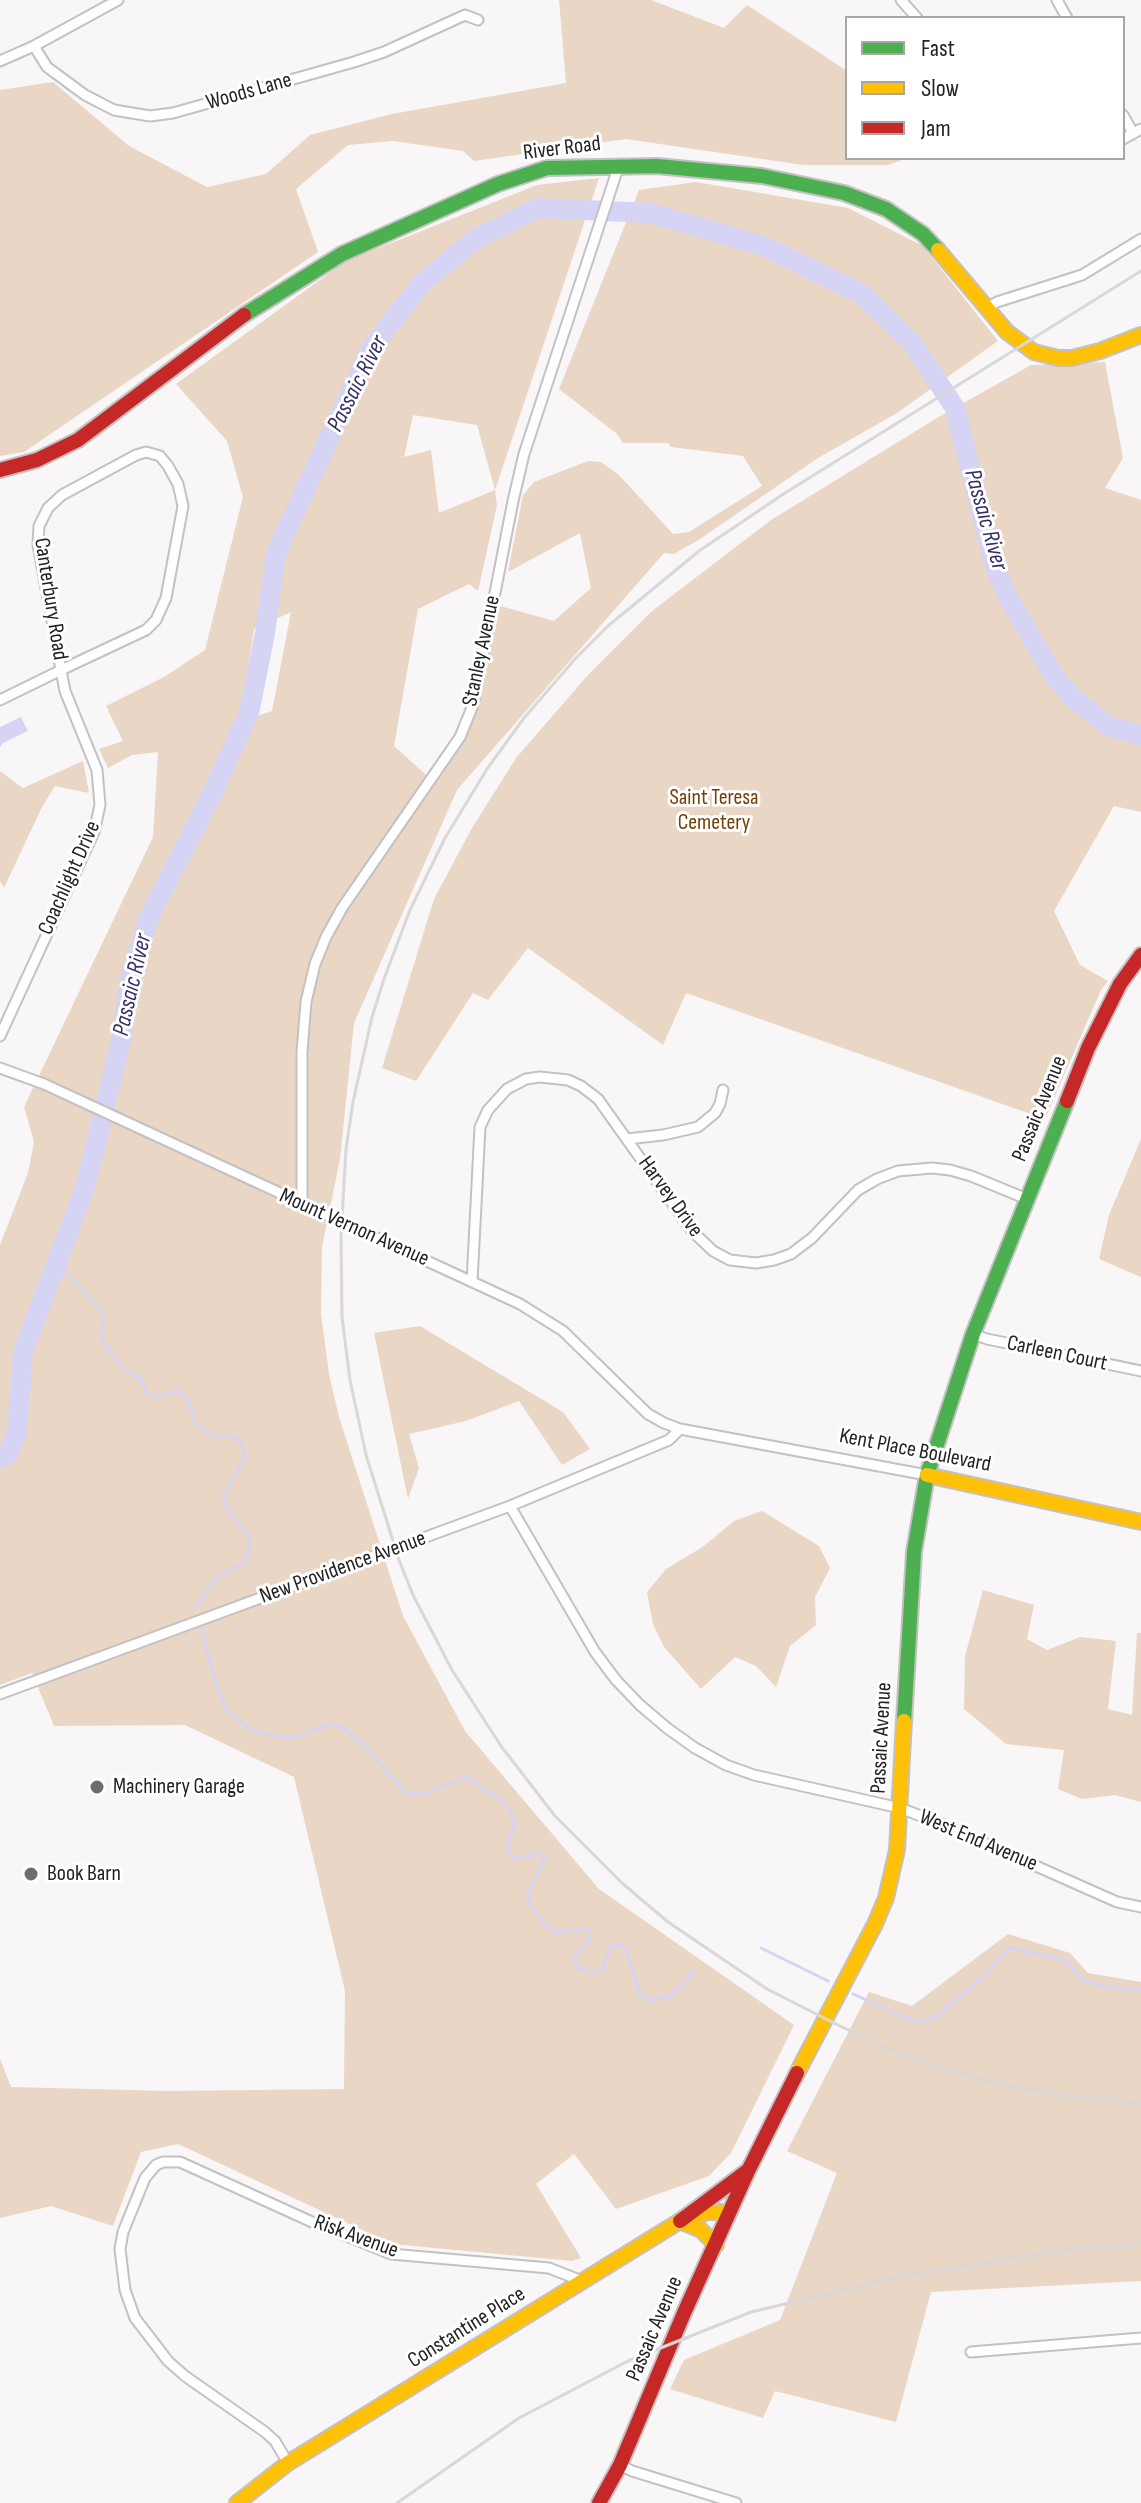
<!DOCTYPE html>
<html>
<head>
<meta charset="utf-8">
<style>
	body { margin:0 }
	#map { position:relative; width:1141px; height:2503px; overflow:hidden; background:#f8f6f7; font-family:"Sofia Sans Condensed",sans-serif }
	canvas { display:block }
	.legend { position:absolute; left:845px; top:16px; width:280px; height:144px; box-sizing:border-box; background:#fff; border:2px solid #a7a7a7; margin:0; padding:10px 14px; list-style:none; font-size:24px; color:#232222 }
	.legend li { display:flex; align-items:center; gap:16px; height:40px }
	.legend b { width:40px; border:2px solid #a7a7a7 }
</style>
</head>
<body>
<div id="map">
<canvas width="1141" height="2503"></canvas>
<ul class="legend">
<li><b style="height:10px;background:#4caf50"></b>Fast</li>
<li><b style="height:10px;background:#ffc107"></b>Slow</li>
<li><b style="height:10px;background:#c62828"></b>Jam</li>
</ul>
</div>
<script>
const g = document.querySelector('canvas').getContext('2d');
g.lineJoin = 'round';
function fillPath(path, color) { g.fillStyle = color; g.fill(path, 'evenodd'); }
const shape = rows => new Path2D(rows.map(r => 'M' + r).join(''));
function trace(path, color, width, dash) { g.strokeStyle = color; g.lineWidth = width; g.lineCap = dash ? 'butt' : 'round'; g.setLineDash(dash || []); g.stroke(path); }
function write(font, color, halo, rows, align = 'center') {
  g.font = font + ' "Sofia Sans Condensed",sans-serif'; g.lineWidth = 6; g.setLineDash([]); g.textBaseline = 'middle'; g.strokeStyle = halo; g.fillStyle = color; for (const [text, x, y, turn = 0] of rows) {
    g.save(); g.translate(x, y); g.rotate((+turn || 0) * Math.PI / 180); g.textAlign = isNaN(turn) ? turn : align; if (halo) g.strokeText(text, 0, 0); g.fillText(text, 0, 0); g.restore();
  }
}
fillPath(shape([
	[559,0,651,0,724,28,747,5,847,71,847,158,908,158,888,165,803,165,626,139,474,161,463,151,393,141,348,145,296,189,318,252,24,452,0,456,0,90,53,82,129,146,207,187,266,174,310,135,392,114,566,83],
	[599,178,495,490,497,505,478,591,469,584,418,609,394,746,434,782,471,720,493,604,554,621,591,588,580,533,508,572,523,495,534,482,588,461,601,462,619,475,673,534,689,532,762,486,743,456,671,447,668,443,623,443,617,434,559,389,639,190,696,182,848,208,923,246,998,341,897,413,818,458,700,539,674,554,664,553,457,790,354,1023,340,1159,322,1247,321,1314,329,1374,339,1417,403,1616,465,1731,599,1889,794,2025,731,2153,709,2176,616,2209,574,2154,536,2184,581,2258,572,2261,392,2244,178,2144,141,2152,113,2226,51,2206,0,2218,0,2059,11,2087,168,2091,344,2089,345,1991,294,1777,185,1725,54,1726,32,1673,0,1685,0,1245,28,1173,34,1142,24,1107,153,837,158,752,132,755,108,768,99,749,123,741,106,706,164,677,205,650,243,497,227,441,176,384,346,261,537,185],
	[413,415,477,425,495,490,439,513,431,450,404,457],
	[291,612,272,711,240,722,254,629],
	[1105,362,1123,458,1105,488,1141,500,1141,812,1114,806,1054,911,1080,965,1108,981,1101,990,1045,1119,686,993,663,1045,528,948,488,1000,473,993,416,1081,382,1068,434,899,472,828,516,758,588,675,652,611,771,520,937,418,1031,365],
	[83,761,89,793,55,786,42,807,4,888,0,881,0,771,23,788],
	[1141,1139,1141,1277,1099,1259,1109,1215],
	[420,1326,563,1412,590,1449,562,1465,519,1401,466,1421,409,1434,419,1468,408,1499,374,1333],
	[762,1511,819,1546,830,1568,815,1597,816,1625,790,1646,776,1687,756,1666,735,1657,701,1689,664,1647,653,1624,647,1592,666,1569,704,1546,734,1521],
	[983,1590,1034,1605,1027,1639,1047,1650,1080,1637,1116,1641,1108,1709,1132,1715,1137,1633,1141,1633,1141,1802,1115,1795,1082,1799,1058,1789,1064,1750,1006,1744,964,1709,965,1656],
	[1008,1934,1070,1953,1088,1973,1141,1982,1141,2281,931,2292,896,2422,775,2391,763,2418,670,2389,684,2360,780,2320,837,2173,787,2151,869,1992,912,2006]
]), '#ead6c5');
fillPath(shape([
	[21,717,28,731,3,743,0,747,0,727]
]), '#d5d4f5');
trace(shape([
	[56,1262,105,1314,101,1336,109,1351,125,1370,141,1379,146,1392,154,1398,177,1390,188,1399,196,1425,214,1437,230,1436,241,1442,245,1456,223,1498,230,1513,250,1537,247,1560,215,1579,197,1606],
	[201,1628,217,1687,229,1713,254,1731,286,1738,302,1736,313,1730,333,1724,345,1729,365,1746,407,1794,426,1793,466,1777,502,1801,510,1810,516,1824,506,1844,513,1858,542,1854,545,1858,527,1894,529,1902,545,1925,553,1931,562,1932,587,1928,591,1931,589,1939,574,1959,577,1967,591,1973,602,1970,611,1945,621,1945,627,1953,640,1995,648,2000,669,1997,683,1985,694,1970],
	[761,1948,828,1981],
	[853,1994,915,2022,935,2018,985,1975,1010,1948,1065,1960,1081,1979,1100,1986,1141,1990]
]), '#d5d4f5', 3);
trace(shape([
	[0,1458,7,1455,17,1433,23,1352,85,1188,122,1036,129,982,149,917,210,798,249,713,265,633,276,553,371,348,422,283,475,239,538,208,650,213,764,246,862,294,912,343,955,408,995,567,1008,597,1052,673,1074,699,1110,727,1141,735]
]), '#d5d4f5', 20);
const street = shape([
	[901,0,917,18],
	[1057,0,1067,18],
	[34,46,47,67,85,95,114,110,150,116,173,113,354,62,384,52,465,15,478,20],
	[0,61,34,46,118,0],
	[1123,115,1133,133],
	[1123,139,1141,129],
	[987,308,997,302,1082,275,1141,239],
	[0,700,49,676,61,670,146,630,156,620,166,598,183,506,178,484,168,466,160,456,146,452,136,455,62,495,48,508,39,526,38,545,61,670,65,691,97,770,100,805,94,832,0,1036],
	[0,1068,44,1084,520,1304,563,1331,648,1414,664,1423,680,1429,927,1475],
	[627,1139,663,1135,698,1127,715,1113,720,1104,723,1090],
	[302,1205,302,1052,306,1002,315,964,326,937,342,908,460,737,473,705,513,501,524,454,619,165],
	[472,1282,480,1127,488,1110,507,1089,526,1079,540,1077,568,1080,581,1086,598,1099,692,1231,713,1251,730,1260,756,1263,774,1260,791,1254,812,1238,858,1190,877,1179,898,1171,932,1168,950,1170,971,1176,1027,1199],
	[973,1334,987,1339,1141,1371],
	[510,1506,595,1652,616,1680,640,1705,667,1728,695,1748,726,1765,754,1775,900,1808,939,1823,1117,1902,1141,1907],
	[0,1694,510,1506,669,1440,680,1429],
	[971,2352,1141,2338],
	[288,2463,275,2441,265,2432,185,2376,168,2361,135,2318,125,2290,120,2249,123,2232,145,2178,156,2165,163,2162,180,2162,312,2222,391,2254,549,2268,582,2281],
	[620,2465,632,2471,736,2503]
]);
const fast = shape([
	[244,315,342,254,498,184,547,168,657,166,762,176,844,193,886,209,923,234,938,250],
	[904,1721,914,1552,927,1475,973,1334,1067,1101]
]);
const slow = shape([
	[938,250,1007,332,1034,352,1058,358,1072,358,1100,351,1141,335],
	[927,1475,1141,1522],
	[797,2073,875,1924,886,1898,897,1850,904,1721],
	[680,2221,701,2230,716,2245],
	[237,2503,288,2463,680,2221,708,2212,729,2212]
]);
const jam = shape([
	[0,470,37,460,78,440,244,315],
	[1067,1101,1088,1048,1120,984,1141,955],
	[680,2221,747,2171],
	[599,2503,620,2465,684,2313,748,2171,797,2073]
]);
trace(street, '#c3c1c2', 13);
trace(fast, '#c3c1c2', 18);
trace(slow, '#c3c1c2', 18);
trace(jam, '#c3c1c2', 18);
trace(street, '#fefefe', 9);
trace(fast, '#4caf50', 14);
trace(slow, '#ffc107', 14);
trace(jam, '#c62828', 14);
trace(shape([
	[1141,271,785,493,699,551,608,626,575,659,524,718,487,769,445,838,410,910,384,979,372,1017,353,1102,346,1149,341,1237,342,1317,350,1380,366,1455,399,1560,413,1595,452,1670,501,1746,555,1816,622,1883,668,1922,767,1989,838,2025,886,2048,940,2067,993,2082,1060,2095,1141,2103],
	[397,2503,519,2418,628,2361,751,2312,899,2277,1063,2250,1141,2244]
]), '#d9d7d8', 3);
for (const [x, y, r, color] of [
	[97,1787,8,"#6e6c6d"],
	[31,1874,8,"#6e6c6d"]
]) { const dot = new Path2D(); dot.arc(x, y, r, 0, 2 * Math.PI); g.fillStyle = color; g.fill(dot); trace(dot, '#fff', 3); }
write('22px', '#232222', '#fff', [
	["Woods Lane",249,92,-16],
	["River Road",562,149,-7],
	["Canterbury Road",50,599,81],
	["Stanley Avenue",482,651,-78],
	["Coachlight Drive",70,878,-66],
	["Passaic Avenue",1040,1109,-68],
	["Harvey Drive",670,1197,54],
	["Mount Vernon Avenue",354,1228,24],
	["Carleen Court",1057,1354,12],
	["Kent Place Boulevard",915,1451,11],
	["New Providence Avenue",343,1568,-20],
	["Passaic Avenue",882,1738,-87],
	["West End Avenue",978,1841,23],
	["Risk Avenue",356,2237,20],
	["Constantine Place",467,2328,-32],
	["Passaic Avenue",655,2329,-67]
]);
write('22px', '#724106', '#fff', [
	["Saint Teresa",714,798],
	["Cemetery",714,823]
]);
write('22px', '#232222', '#fff', [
	["Machinery Garage",113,1787],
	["Book Barn",47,1874]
], 'left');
write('italic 24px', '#352f67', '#fff', [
	["Passaic River",358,384,-63],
	["Passaic River",985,520,74],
	["Passaic River",133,985,-77]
]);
</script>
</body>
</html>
